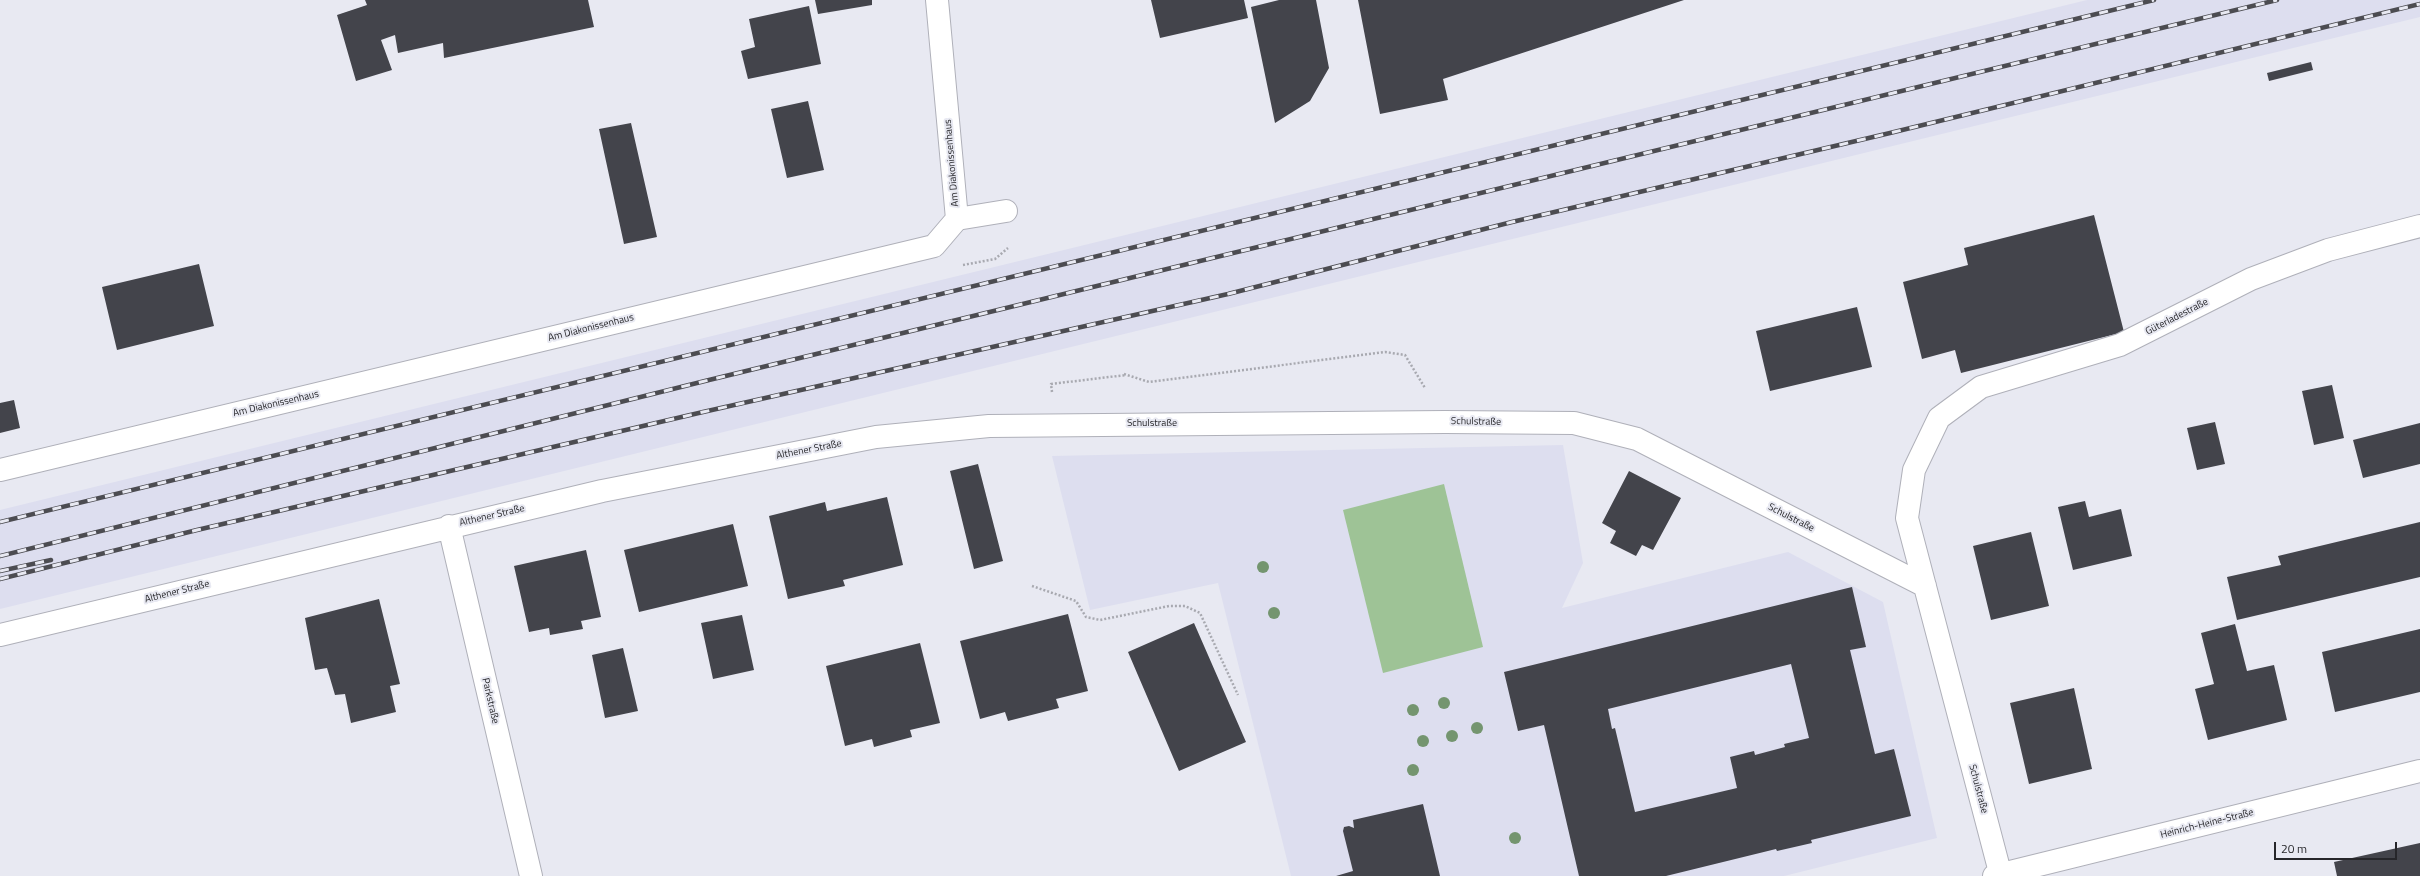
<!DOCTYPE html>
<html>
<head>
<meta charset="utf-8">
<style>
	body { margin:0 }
	#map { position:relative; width:2420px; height:876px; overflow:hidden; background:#e8e9f2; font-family:"Titillium Web",sans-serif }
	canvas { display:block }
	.scale { position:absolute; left:2274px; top:842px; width:123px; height:18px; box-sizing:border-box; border:2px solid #26262a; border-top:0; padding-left:5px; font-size:12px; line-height:14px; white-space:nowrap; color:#26262a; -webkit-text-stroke:3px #e8e9f2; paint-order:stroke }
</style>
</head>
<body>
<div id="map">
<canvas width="2420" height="876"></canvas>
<div class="scale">20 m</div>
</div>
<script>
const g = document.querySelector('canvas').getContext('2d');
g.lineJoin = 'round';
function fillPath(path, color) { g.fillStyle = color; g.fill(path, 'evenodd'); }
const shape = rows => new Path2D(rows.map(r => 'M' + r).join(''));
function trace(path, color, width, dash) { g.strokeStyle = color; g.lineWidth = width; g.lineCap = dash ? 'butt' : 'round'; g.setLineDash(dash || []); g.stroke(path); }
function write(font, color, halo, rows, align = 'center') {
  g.font = font + ' "Titillium Web",sans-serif'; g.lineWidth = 4; g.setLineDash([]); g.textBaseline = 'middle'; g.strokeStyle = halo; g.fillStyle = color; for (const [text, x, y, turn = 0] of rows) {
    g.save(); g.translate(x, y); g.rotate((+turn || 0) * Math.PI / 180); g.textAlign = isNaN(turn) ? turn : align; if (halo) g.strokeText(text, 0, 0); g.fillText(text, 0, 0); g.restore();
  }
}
fillPath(shape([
	[2087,0,2420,0,2420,17,0,609,0,510],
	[1563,445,1583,563,1562,608,1788,552,1883,602,1937,838,1784,876,1291,876,1218,583,1090,610,1052,456]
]), '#dddeef');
fillPath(shape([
	[1444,484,1483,647,1383,673,1343,510]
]), '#9ec396');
fillPath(shape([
	[365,0,588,0,594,27,444,58,443,43,398,53,395,35,381,40,392,70,356,81,337,15,367,5],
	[815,0,872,0,872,5,818,14],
	[1151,0,1244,0,1248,18,1160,38],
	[1279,0,1316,0,1329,68,1310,101,1275,123,1251,7],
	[1358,0,1684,0,1443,79,1448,100,1380,114],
	[809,6,821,64,748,79,741,51,755,47,749,19],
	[2311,62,2313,70,2269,81,2267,73],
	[808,101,824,170,787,178,771,109],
	[631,123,657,237,624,244,599,129],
	[2094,215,2124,332,1961,373,1955,350,1922,359,1903,282,1968,265,1964,248],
	[199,264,214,326,117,350,102,287],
	[1857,307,1872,367,1770,391,1756,331],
	[2332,385,2344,438,2314,445,2302,391],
	[14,400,20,428,0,433,0,403],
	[2215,422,2225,464,2197,470,2187,428],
	[2420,423,2420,464,2363,478,2353,440],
	[978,464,1003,561,974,569,950,471],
	[1629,471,1681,498,1653,550,1642,545,1636,556,1610,543,1616,531,1602,523],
	[887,497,903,565,843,580,845,586,788,599,769,516,825,502,827,511],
	[2085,501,2089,517,2121,509,2132,556,2073,570,2058,507],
	[2420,522,2420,577,2237,620,2227,577,2281,565,2278,556],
	[733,524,748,586,639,612,624,550],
	[2031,532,2049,606,1991,620,1973,546],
	[586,550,601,617,581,621,583,629,550,635,549,628,529,632,514,566],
	[1852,587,1866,647,1850,650,1875,754,1894,749,1911,816,1811,840,1812,843,1777,851,1776,849,1666,876,1579,876,1544,725,1518,731,1504,672],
	[1791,664,1809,738,1784,744,1785,747,1755,755,1754,751,1730,757,1737,788,1635,812,1615,728,1612,729,1608,709],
	[379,599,400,684,390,686,396,712,351,723,345,694,335,695,327,668,315,670,305,618],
	[1068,614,1088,691,1056,699,1059,708,1008,721,1005,712,980,719,960,641],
	[742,615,754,670,713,679,701,623],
	[1194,623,1246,742,1179,771,1128,652],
	[2235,624,2247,671,2274,665,2287,720,2208,740,2195,689,2214,684,2201,633],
	[2420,629,2420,692,2335,712,2322,652],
	[920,643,940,723,910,730,912,737,874,747,872,739,845,746,826,666],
	[623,648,638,711,605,718,592,655],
	[2074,688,2092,769,2029,784,2010,703],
	[1423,804,1440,876,1336,876,1353,871,1343,831,1344,827,1349,826,1354,828,1353,820],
	[2420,843,2420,876,2337,876,2334,862]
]), '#43444b');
const lane = shape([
	[957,219,1006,211]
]);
const street = shape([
	[0,470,934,246,957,219,937,0],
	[449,526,531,876],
	[0,635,602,491,876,437,989,426,1445,422,1574,423,1637,439,1925,586],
	[1994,876,2420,771],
	[2001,876,1907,518,1914,470,1939,418,1981,387,2120,345,2251,279,2328,250,2420,226]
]);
trace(lane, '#afb0b9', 24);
trace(street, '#afb0b9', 24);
trace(shape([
	[963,265,995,259,1008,248],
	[1124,374,1149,382,1385,352,1405,355,1425,388],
	[1052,392,1051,384,1126,375],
	[1032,586,1076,601,1086,617,1100,620,1169,606,1185,606,1200,613,1238,695]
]), '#a8a9b0', 2.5, [2, 2]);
trace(lane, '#fff', 22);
trace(street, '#fff', 22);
const rail = shape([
	[0,522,2154,0],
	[0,556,709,380,2277,0],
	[0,571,51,560],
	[0,579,197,530,703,412,1228,294,1512,222,1890,133,2420,4]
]);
trace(rail, '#4c4c51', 4.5);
trace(rail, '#e8e9f2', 3, [9]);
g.fillStyle = '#74956f';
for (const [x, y] of [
	[1263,567],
	[1274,613],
	[1444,703],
	[1413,710],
	[1477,728],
	[1452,736],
	[1423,741],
	[1413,770],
	[1515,838]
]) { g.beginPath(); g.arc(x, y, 6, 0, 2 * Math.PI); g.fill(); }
write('10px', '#26262a', '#e8e9f2', [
	["Am Diakonissenhaus",952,163,-95],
	["Güterladestraße",2177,317,-27],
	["Am Diakonissenhaus",591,328,-14],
	["Am Diakonissenhaus",276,404,-13],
	["Schulstraße",1476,422,1],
	["Schulstraße",1152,424],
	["Althener Straße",809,450,-11],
	["Althener Straße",492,516,-13],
	["Schulstraße",1791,518,27],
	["Althener Straße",177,592,-14],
	["Parkstraße",490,701,77],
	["Schulstraße",1978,789,75],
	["Heinrich-Heine-Straße",2207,824,-14]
]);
</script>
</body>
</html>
